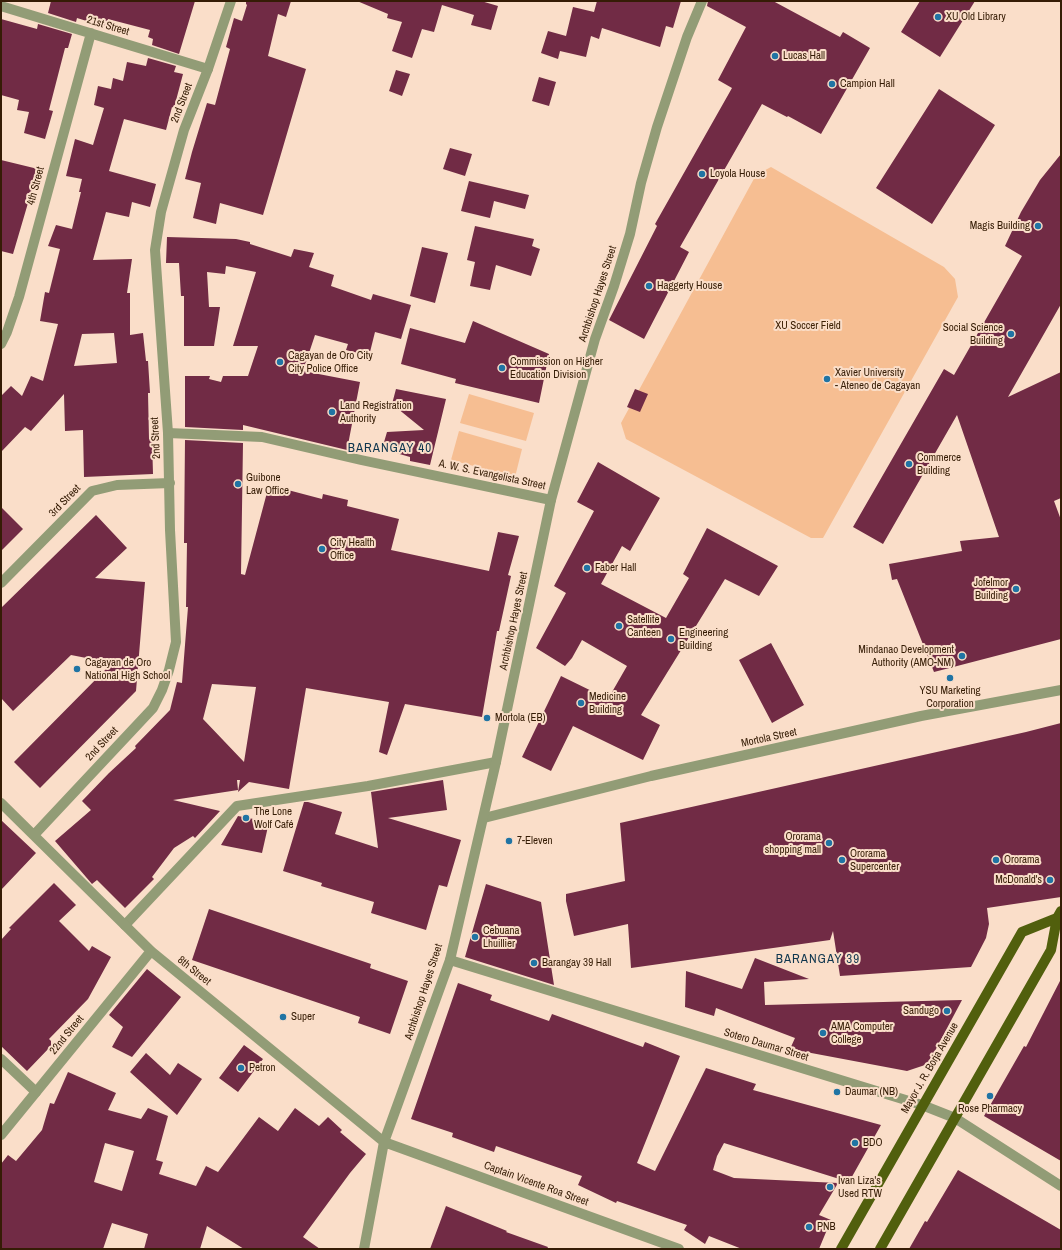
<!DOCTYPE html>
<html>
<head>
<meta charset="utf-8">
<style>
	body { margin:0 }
	#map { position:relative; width:1062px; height:1250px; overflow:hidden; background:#fadec9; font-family:"Archivo Narrow",sans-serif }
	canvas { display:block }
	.frame { position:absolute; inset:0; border:2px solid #351c05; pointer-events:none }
</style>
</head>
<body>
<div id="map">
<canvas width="1062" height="1250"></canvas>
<div class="frame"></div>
</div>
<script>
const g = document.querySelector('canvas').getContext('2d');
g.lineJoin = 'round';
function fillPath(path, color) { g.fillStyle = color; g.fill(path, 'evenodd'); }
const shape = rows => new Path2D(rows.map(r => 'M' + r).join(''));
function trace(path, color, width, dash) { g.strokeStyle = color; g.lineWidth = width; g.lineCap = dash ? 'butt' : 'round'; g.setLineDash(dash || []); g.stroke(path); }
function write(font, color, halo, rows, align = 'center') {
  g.font = font + ' "Archivo Narrow",sans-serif'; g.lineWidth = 4; g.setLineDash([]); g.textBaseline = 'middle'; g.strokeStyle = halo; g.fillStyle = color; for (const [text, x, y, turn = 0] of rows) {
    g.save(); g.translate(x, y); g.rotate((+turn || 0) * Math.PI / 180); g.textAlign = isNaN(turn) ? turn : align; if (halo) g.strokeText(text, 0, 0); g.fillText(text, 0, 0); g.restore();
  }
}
fillPath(shape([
	[771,167,944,267,955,279,958,297,823,538,811,538,626,439,621,423,756,175],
	[469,394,534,413,526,441,460,423],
	[459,431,522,449,515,477,451,460]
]), '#f6be92');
fillPath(shape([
	[51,1,195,1,179,54,152,45,153,39,148,37,150,30,108,19,106,27,77,18,76,22,48,13],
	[246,1,291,1,286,17,278,14,268,56,306,69,263,215,220,203,216,224,193,218,201,183,185,179,192,152,207,103,215,105,230,49,226,47,234,18,242,21,247,5,246,4],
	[357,1,481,1,498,6,491,30,471,25,474,15,442,5,434,32,422,29,412,58,392,51,402,22,387,18,388,14],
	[597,1,681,1,673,28,666,26,660,47,602,28,599,39,591,36,586,57,560,51,558,59,541,53,548,31,566,36,573,7,594,12],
	[708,1,773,1,840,37,843,32,870,48,821,134,788,116,787,117,762,104,680,247,689,252,644,339,609,320,657,226,655,224,732,88,718,80,746,27,707,6],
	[920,1,975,1,940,57,901,32],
	[1,19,37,29,38,24,72,34,68,48,65,48,49,110,53,111,45,139,24,133,29,112,17,110,19,100,1,95],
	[148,58,176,66,174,72,183,74,174,108,172,107,166,130,124,119,109,171,156,184,150,207,132,202,129,217,106,212,93,260,132,259,127,293,130,293,130,335,143,333,146,361,148,361,150,393,148,393,149,439,152,439,153,474,84,477,83,430,65,431,64,394,31,431,25,427,1,452,1,396,11,386,22,396,31,376,43,381,58,324,40,321,45,292,49,293,60,249,48,246,56,225,72,229,81,192,79,192,82,179,66,176,75,139,93,145,104,108,94,105,98,86,111,89,113,78,123,81,127,62,146,66],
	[114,333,117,363,74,366,82,334],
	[396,70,410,74,402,96,389,91],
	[539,77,556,82,549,106,532,101],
	[939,89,995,125,932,224,876,188],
	[450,148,472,154,465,176,443,169],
	[1061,154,1061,304,1008,397,1061,372,1061,498,1054,501,1061,520,1061,639,934,672,897,579,892,580,889,564,962,551,960,541,999,537,957,415,883,544,853,527,944,369,954,375,1022,256,1005,246,1021,212,1040,180],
	[1,160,38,169,13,254,1,251],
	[469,181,529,195,525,209,494,201,490,218,461,211],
	[475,226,534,239,532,246,540,249,531,276,496,265,490,290,470,286,475,262,467,260],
	[167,237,236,239,250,242,250,244,291,257,294,249,314,253,309,267,334,275,331,286,371,300,373,294,411,305,401,339,375,332,369,356,346,350,348,344,315,335,303,371,360,382,347,450,243,425,243,430,185,427,185,376,210,376,209,379,221,382,223,376,248,376,258,346,233,346,256,272,226,266,225,274,207,272,209,307,220,307,214,346,184,346,184,296,181,296,179,263,166,263],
	[422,247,448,253,435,303,410,296],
	[473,321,549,354,539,403,455,383,456,379,401,364,410,328,465,343],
	[396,389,446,399,430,465,410,461,410,457,382,449,387,432,424,430,392,404],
	[635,389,648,394,640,412,627,407],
	[185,440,243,443,241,574,245,575,269,485,322,499,323,494,348,500,347,506,399,519,391,550,489,571,498,532,519,536,508,575,511,576,499,631,497,631,482,717,405,704,387,755,379,752,389,702,306,688,289,789,249,782,238,792,240,780,237,780,238,790,173,800,220,811,195,838,193,836,174,848,152,877,154,879,125,908,97,880,92,884,55,841,91,810,82,801,109,773,136,748,135,746,170,710,177,682,182,683,188,607,186,607,187,543,184,543],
	[212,684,256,687,244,762,203,719],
	[598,462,660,498,630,551,622,546,601,584,666,618,689,578,683,574,707,528,778,566,759,596,725,579,641,715,660,725,643,760,573,726,551,771,522,757,561,676,608,699,627,666,582,640,572,658,565,666,536,648,566,593,554,586,594,511,577,502],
	[1,507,23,529,1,551],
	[96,515,127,548,95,578,145,582,136,691,40,788,14,762,112,663,71,655,13,711,1,698,1,608],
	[771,643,804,705,772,723,739,660],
	[1061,723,1061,897,987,908,989,924,986,938,971,967,840,976,833,931,830,940,631,968,628,924,574,936,566,901,566,894,625,881,620,823,1026,732],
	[443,780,447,810,388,818,461,840,447,887,439,885,426,930,371,913,374,902,321,886,322,883,283,871,304,802,308,802,342,812,335,834,378,848,371,792],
	[238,816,269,822,262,853,221,845],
	[1,820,36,853,1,890],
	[54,883,76,905,59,921,89,951,92,946,111,957,88,999,49,1039,51,1041,51,1046,27,1071,1,1046,1,940,11,929,9,928],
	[486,884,541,902,554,985,465,957],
	[209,909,371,964,370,968,408,981,390,1034,358,1023,360,1017,192,960],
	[755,958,809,979,764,982,765,1005,962,1000,928,1064,907,1071,790,1049,795,1038,716,1008,714,1016,685,1007,686,971,742,989],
	[147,969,181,997,132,1057,112,1047,123,1027,109,1015],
	[1061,979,1061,1161,984,1116,1024,1046,1026,1047],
	[458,983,492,995,490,1000,549,1021,552,1014,643,1047,645,1042,680,1056,637,1163,655,1171,706,1068,756,1084,753,1090,881,1125,849,1182,724,1143,717,1156,713,1170,734,1178,838,1183,819,1215,831,1220,819,1249,742,1249,709,1236,705,1244,684,1230,687,1225,617,1201,616,1203,578,1185,582,1176,496,1146,494,1152,452,1137,453,1133,411,1119],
	[244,1045,263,1059,238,1092,219,1078],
	[146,1053,170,1075,178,1063,202,1079,177,1115,130,1072],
	[68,1072,116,1093,108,1110,141,1119,148,1108,168,1116,156,1160,163,1162,159,1174,196,1186,206,1166,218,1172,259,1117,278,1131,295,1108,319,1126,328,1117,342,1130,340,1132,366,1154,350,1173,303,1237,320,1249,244,1249,207,1226,200,1249,144,1249,148,1234,112,1223,103,1249,1,1249,1,1164,8,1155,16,1161,42,1130,50,1103,54,1104],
	[105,1143,134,1151,122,1191,94,1182],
	[958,1170,1061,1230,1061,1249,909,1249,925,1221,927,1222],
	[446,1206,507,1231,506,1232,548,1247,547,1249,430,1249]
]), '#712b45');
trace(shape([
	[1,6,208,69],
	[1,344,7,332,19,297,91,33],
	[168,433,262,437,361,460,551,500],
	[484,818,651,776,921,716,1061,690],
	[125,925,237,806,368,786,496,762],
	[450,960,922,1105,955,1118,1061,1186],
	[1,1059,36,1092]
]), '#929c76', 10);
trace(shape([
	[1,583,92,491,117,485,170,483],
	[1,803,151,951,384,1142,679,1249],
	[34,835,153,708,162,690,169,670,176,642,170,530,168,433,155,250,161,212,184,130,208,69,231,1],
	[1,1135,151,951],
	[364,1249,384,1142,450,960,496,762,551,500,595,339,614,286,630,234,641,183,657,127,687,37,702,1]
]), '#929c76', 10);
trace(shape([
	[841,1249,1022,932,1057,918],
	[880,1249,1051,950,1057,918,1061,911]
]), '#515f0d', 10);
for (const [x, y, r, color] of [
	[938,17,4,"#2074a4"],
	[775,56,4,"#2074a4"],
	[832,84,4,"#2074a4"],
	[702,174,4,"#2074a4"],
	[1038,226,4,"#2074a4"],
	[649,286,4,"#2074a4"],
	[1011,334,4,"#2074a4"],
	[280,362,4,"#2074a4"],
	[502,368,4,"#2074a4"],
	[827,379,4,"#2074a4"],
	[332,412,4,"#2074a4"],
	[909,464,4,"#2074a4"],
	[238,484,4,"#2074a4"],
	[322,549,4,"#2074a4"],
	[587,568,4,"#2074a4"],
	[1016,589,4,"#2074a4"],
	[619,626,4,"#2074a4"],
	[671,639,4,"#2074a4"],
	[962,656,4,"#2074a4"],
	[77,669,4,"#2074a4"],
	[950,678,4,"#2074a4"],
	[581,703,4,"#2074a4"],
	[487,718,4,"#2074a4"],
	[246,818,4,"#2074a4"],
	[509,841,4,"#2074a4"],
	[829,843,4,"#2074a4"],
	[842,860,4,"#2074a4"],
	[996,860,4,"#2074a4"],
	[1050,880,4,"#2074a4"],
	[475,937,4,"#2074a4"],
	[534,963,4,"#2074a4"],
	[947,1011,4,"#2074a4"],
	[283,1017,4,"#2074a4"],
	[823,1033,4,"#2074a4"],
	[241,1068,4,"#2074a4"],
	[837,1092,4,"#2074a4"],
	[990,1096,4,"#2074a4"],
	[855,1143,4,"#2074a4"],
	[830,1187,4,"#2074a4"],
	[809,1227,4,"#2074a4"]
]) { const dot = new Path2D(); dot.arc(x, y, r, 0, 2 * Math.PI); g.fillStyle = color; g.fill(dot); trace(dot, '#fadec9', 1.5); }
write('11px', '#351c05', '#fadec9', [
	["XU Old Library",946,17],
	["Lucas Hall",783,56],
	["Campion Hall",840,84],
	["Loyola House",710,174],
	["Magis Building",1030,226,"right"],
	["Haggerty House",657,286],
	["Social Science",1003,328,"right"],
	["Building",1003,341,"right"],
	["Cagayan de Oro City",288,356],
	["City Police Office",288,369],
	["Commission on Higher",510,362],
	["Education Division",510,375],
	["Xavier University",835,373],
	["- Ateneo de Cagayan",835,386],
	["Land Registration",340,406],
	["Authority",340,419],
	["Commerce",917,458],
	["Building",917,471],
	["Guibone",246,478],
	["Law Office",246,491],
	["City Health",330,543],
	["Office",330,556],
	["Faber Hall",595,568],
	["Jofelmor",1008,583,"right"],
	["Building",1008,596,"right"],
	["Satellite",627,620],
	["Canteen",627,633],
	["Engineering",679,633],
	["Building",679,646],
	["Mindanao Development",954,650,"right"],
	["Authority (AMO-NM)",954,663,"right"],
	["Cagayan de Oro",85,663],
	["National High School",85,676],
	["YSU Marketing",950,691,"center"],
	["Corporation",950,704,"center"],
	["Medicine",589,697],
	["Building",589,710],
	["Mortola (EB)",495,718],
	["The Lone",254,812],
	["Wolf Café",254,825],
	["Ororama",821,837,"right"],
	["shopping mall",821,850,"right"],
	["7-Eleven",517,841],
	["Ororama",850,854],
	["Supercenter",850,867],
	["Ororama",1004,860],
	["McDonald's",1042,880,"right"],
	["Cebuana",483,931],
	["Lhuillier",483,944],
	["Barangay 39 Hall",542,963],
	["Sandugo",939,1011,"right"],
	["Super",291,1017],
	["AMA Computer",831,1027],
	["College",831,1040],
	["Petron",249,1068],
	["Daumar (NB)",845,1092],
	["Rose Pharmacy",990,1109,"center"],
	["BDO",863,1143],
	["Ivan Liza's",838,1181],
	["Used RTW",838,1194],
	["PNB",817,1227]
], 'left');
write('11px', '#351c05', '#fadec9', [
	["21st Street",108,26,17],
	["2nd Street",182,103,-69],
	["4th Street",36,186,-75],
	["Archbishop Hayes Street",598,294,-72],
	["2nd Street",156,438,-93],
	["A. W. S. Evangelista Street",492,475,12],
	["3rd Street",65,501,-46],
	["Archbishop Hayes Street",514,621,-78],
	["Mortola Street",769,738,-12],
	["2nd Street",102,744,-47],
	["8th Street",194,971,39],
	["Archbishop Hayes Street",424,992,-72],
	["22nd Street",67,1035,-51],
	["Sotero Daumar Street",766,1045,17],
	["Mayor J. R. Borja Avenue",930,1068,-60],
	["Captain Vicente Roa Street",536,1184,20]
]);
write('11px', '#3e2105', '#fadec9', [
	["XU Soccer Field",808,326]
]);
g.letterSpacing = '1px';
write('13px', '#0f364e', '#fadec9', [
	["BARANGAY 40",390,449],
	["BARANGAY 39",818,960]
]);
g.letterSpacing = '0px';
</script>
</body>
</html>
